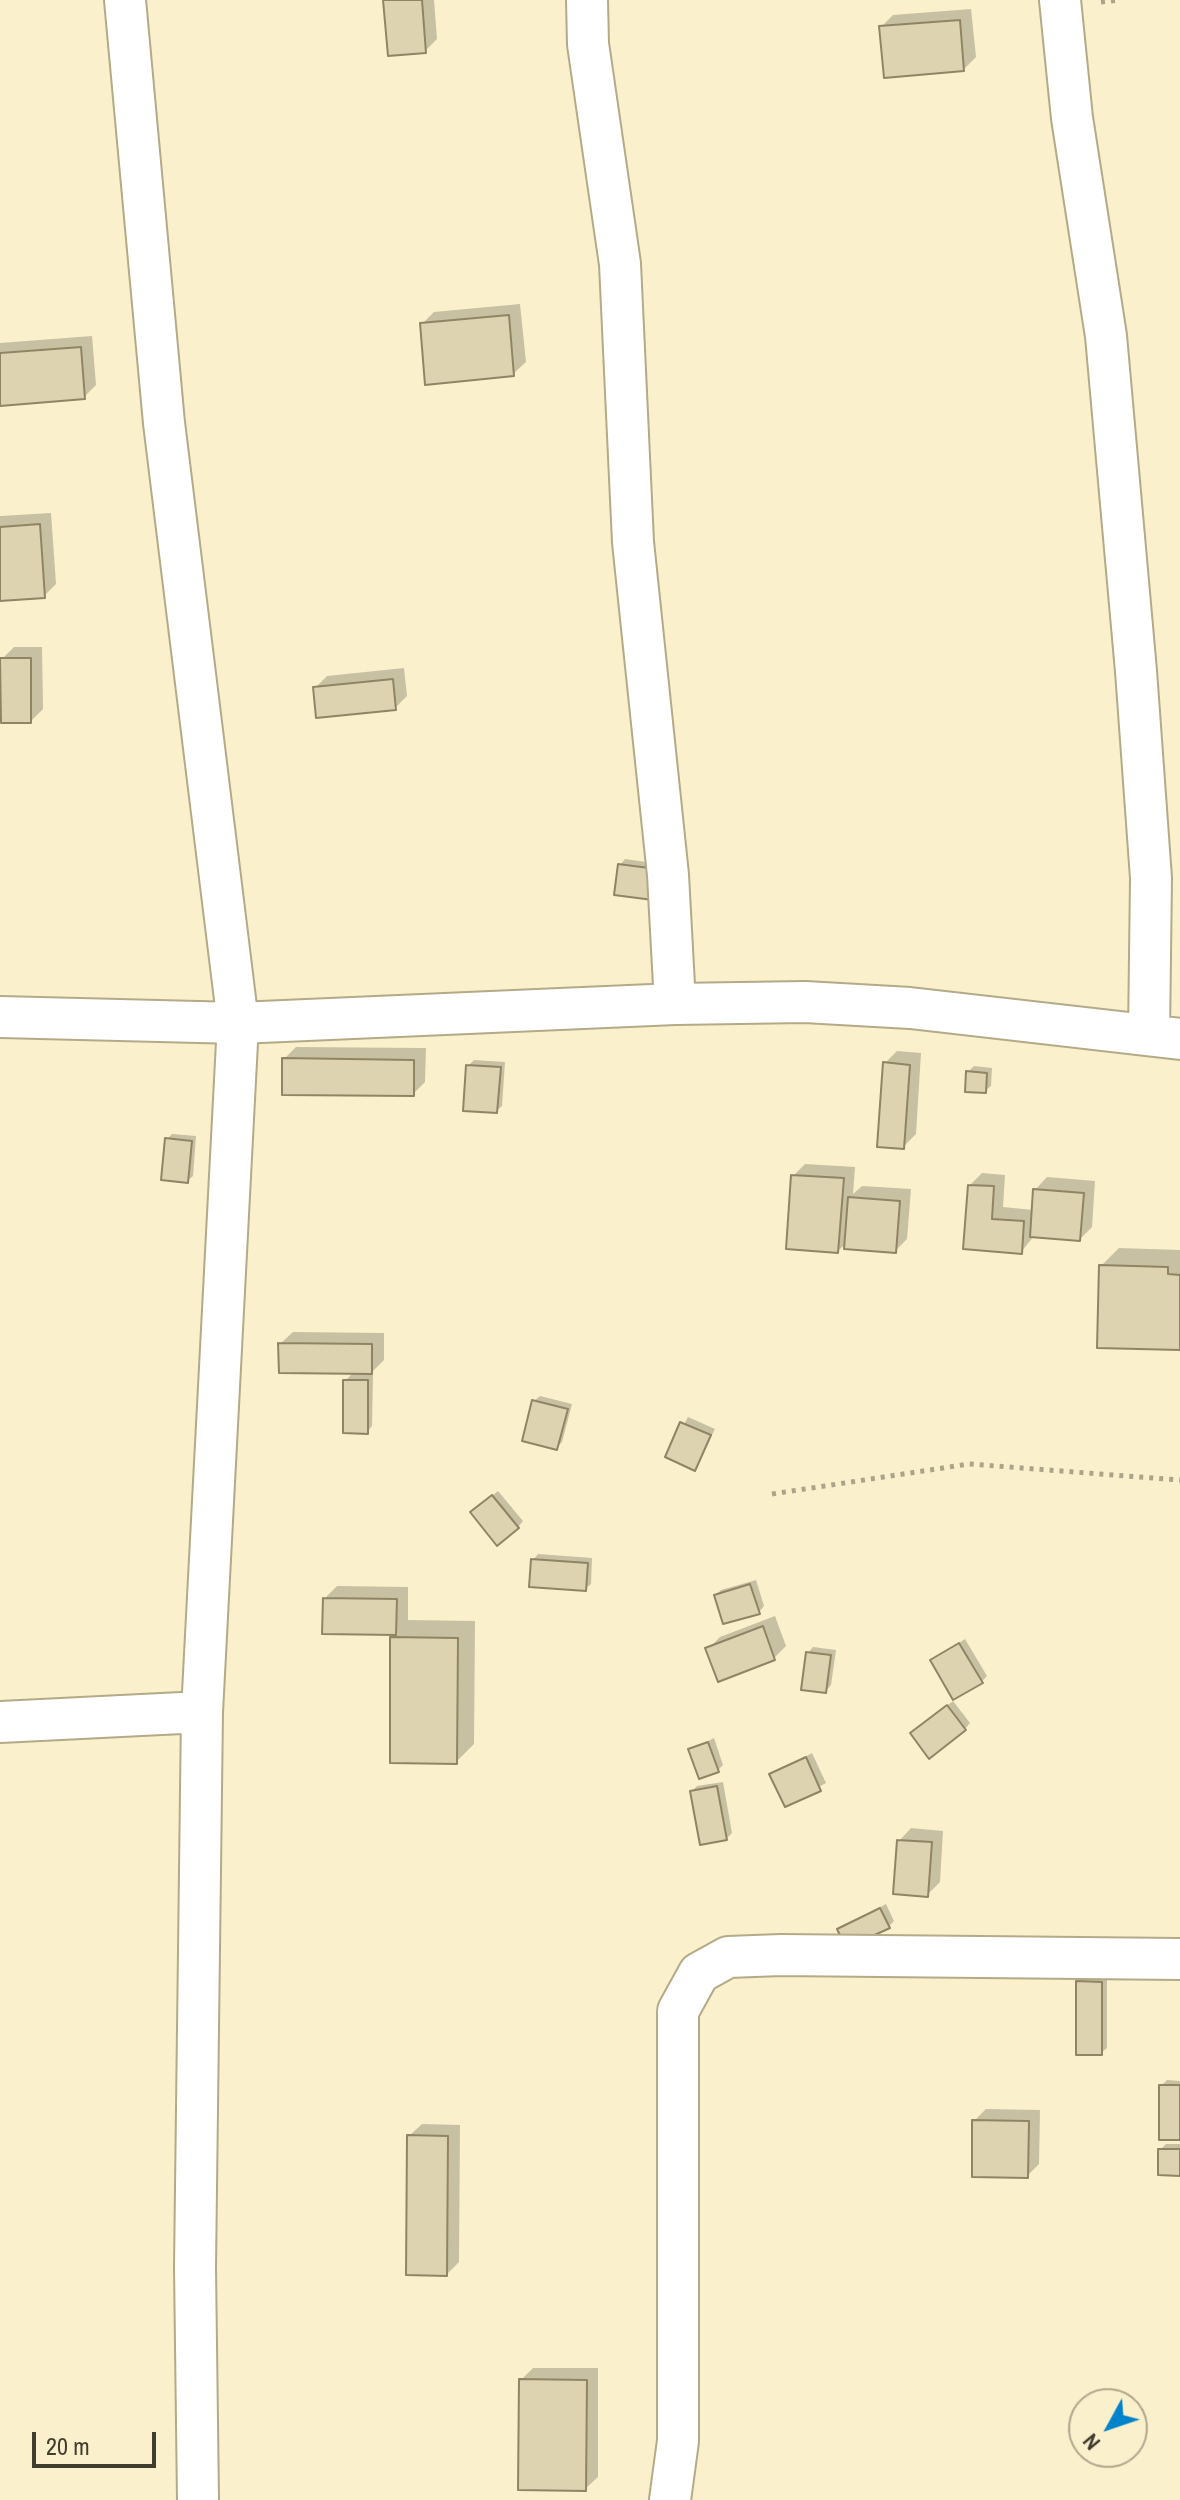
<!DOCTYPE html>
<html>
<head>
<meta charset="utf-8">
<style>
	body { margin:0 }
	#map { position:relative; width:1180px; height:2500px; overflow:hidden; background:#faf0cc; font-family:"Archivo Narrow",sans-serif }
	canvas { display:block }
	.north { position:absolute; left:1068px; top:2388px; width:80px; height:80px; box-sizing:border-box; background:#faf0cc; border:2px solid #b0a88d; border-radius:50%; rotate:230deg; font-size:22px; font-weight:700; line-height:32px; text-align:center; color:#403c2e }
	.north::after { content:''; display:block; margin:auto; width:28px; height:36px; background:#0083ca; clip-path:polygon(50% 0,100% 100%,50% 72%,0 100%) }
	.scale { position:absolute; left:32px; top:2432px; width:124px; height:36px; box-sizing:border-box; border:4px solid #403c2e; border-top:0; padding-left:10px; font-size:24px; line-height:28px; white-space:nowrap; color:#403c2e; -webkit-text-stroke:6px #faf0cc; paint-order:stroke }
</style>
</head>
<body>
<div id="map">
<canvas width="1180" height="2500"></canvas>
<div class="north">N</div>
<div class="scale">20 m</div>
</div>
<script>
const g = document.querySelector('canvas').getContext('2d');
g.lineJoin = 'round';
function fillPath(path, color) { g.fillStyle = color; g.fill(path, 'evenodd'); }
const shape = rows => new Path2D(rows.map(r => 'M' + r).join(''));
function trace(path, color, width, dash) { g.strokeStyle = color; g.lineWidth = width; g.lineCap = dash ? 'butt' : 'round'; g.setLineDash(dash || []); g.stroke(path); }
fillPath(shape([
	[385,0,434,0,437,39,425,51],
	[971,9,976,57,963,70,881,27,893,15],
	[520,304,526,362,513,374,422,324,434,312],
	[92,336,96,385,84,397,0,404,0,343],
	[51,513,56,584,44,596,0,599,0,516],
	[14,647,42,647,43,709,31,721,2,659],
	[404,668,407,696,395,708,315,688,327,676],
	[625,859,661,864,658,892,620,865],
	[296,1047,426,1048,425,1082,413,1094,284,1059],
	[897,1051,921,1053,916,1134,903,1147,885,1063],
	[474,1060,505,1062,502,1106,496,1111,468,1066],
	[974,1066,992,1068,991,1086,985,1091,968,1072],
	[172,1134,196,1136,193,1176,187,1181,167,1139],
	[805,1164,855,1167,853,1194,862,1186,911,1189,907,1239,895,1251,847,1242,838,1251,793,1176],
	[982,1173,1005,1175,1003,1207,1033,1210,1035,1190,1047,1177,1095,1181,1092,1227,1080,1239,1034,1236,1021,1252,965,1247,970,1185],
	[1119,1248,1180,1250,1180,1348,1101,1266],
	[293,1332,384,1333,384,1360,369,1375,373,1375,372,1426,367,1432,345,1381,354,1372,280,1344],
	[540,1396,572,1404,562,1442,556,1448,534,1401],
	[688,1417,715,1429,695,1469,667,1456],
	[498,1491,523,1521,518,1527,478,1507],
	[538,1554,592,1558,591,1584,585,1589,533,1560],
	[756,1580,764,1606,759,1612,716,1595,721,1590],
	[337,1586,408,1587,408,1620,475,1621,474,1744,456,1762,392,1638,398,1633,324,1632,325,1598],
	[775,1616,786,1646,774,1658,708,1649,720,1637],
	[965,1639,987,1676,982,1681,933,1660],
	[813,1647,836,1650,831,1685,826,1691,808,1653],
	[953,1701,970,1723,965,1729,918,1728],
	[714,1738,723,1765,718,1770,690,1750],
	[812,1753,826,1783,786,1805,772,1775],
	[723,1782,732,1833,726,1839,692,1791,697,1786],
	[911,1828,943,1831,940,1882,927,1895,899,1841],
	[886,1904,894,1921,889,1926,839,1929],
	[1084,1976,1107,1977,1107,2048,1101,2053,1078,1982],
	[1167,2080,1180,2081,1180,2138,1161,2086],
	[986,2109,1040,2110,1039,2164,1027,2176,974,2121],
	[422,2124,460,2125,459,2262,447,2274,409,2136],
	[1166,2144,1180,2144,1180,2174,1160,2150],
	[533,2368,598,2368,598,2477,585,2489,521,2380]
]), '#0003');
const building = shape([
	[383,0,422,0,426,53,388,56,383,0],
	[960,20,964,71,884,78,879,26,960,20],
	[509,315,514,376,425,385,420,323,509,315],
	[81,347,85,399,0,406,0,353,81,347],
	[40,524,45,598,0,601,0,527,40,524],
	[0,658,31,658,31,723,1,723,0,658],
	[393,679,396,710,316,718,313,687,393,679],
	[618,864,657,869,653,900,614,895,618,864],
	[282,1058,414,1060,414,1096,282,1095,282,1058],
	[883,1062,910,1065,904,1149,877,1147,883,1062],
	[466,1065,501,1067,497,1113,463,1111,466,1065],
	[966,1071,987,1073,986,1093,965,1092,966,1071],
	[165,1138,192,1141,188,1183,161,1180,165,1138],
	[791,1175,844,1178,838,1253,786,1249,791,1175],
	[968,1185,994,1186,992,1219,1024,1221,1022,1254,963,1249,968,1185],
	[1033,1189,1084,1193,1080,1241,1030,1237,1033,1189],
	[848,1197,900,1201,896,1253,844,1249,848,1197],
	[1099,1265,1168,1267,1168,1274,1180,1275,1180,1350,1097,1348,1099,1265],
	[278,1343,372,1344,372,1374,279,1373,278,1343],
	[343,1380,368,1380,368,1434,343,1433,343,1380],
	[532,1400,568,1409,557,1450,522,1441,532,1400],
	[680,1422,711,1435,695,1471,665,1457,680,1422],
	[492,1495,519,1528,497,1546,470,1512,492,1495],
	[531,1559,588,1563,586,1591,529,1587,531,1559],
	[750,1584,760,1614,723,1624,714,1595,750,1584],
	[323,1598,397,1599,396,1635,322,1634,323,1598],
	[763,1626,775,1660,718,1682,705,1648,763,1626],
	[390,1637,458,1638,457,1764,390,1763,390,1637],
	[959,1643,983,1683,953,1700,930,1660,959,1643],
	[806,1652,831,1655,826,1693,801,1690,806,1652],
	[947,1705,966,1730,929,1759,910,1733,947,1705],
	[708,1742,719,1772,699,1779,688,1749,708,1742],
	[806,1757,821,1791,785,1807,769,1774,806,1757],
	[717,1786,727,1840,700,1845,690,1791,717,1786],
	[897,1840,932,1842,928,1897,893,1894,897,1840],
	[880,1908,890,1928,846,1948,837,1929,880,1908],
	[1076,1981,1102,1982,1102,2055,1076,2055,1076,1981],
	[1159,2085,1180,2085,1180,2140,1159,2140,1159,2085],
	[972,2120,1029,2121,1028,2178,972,2177,972,2120],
	[407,2135,448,2136,447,2276,406,2275,407,2135],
	[1158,2149,1180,2149,1180,2176,1158,2175,1158,2149],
	[519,2379,587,2380,586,2491,518,2490,519,2379]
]);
fillPath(building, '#ddd3b0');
trace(building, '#8f8565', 2);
const minor = shape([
	[125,0,164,423,238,1023,202,1712,195,2267,198,2500],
	[587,0,588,44,620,264,633,542,668,875,675,1004],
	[1060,0,1072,118,1106,336,1136,671,1151,878,1149,1035],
	[0,1017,238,1023,675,1004,805,1002,910,1008,1180,1039],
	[0,1722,202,1712],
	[670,2500,678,2441,678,2011,699,1973,728,1957,781,1955,1180,1959]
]);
trace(minor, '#b4aa88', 44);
trace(shape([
	[1101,2,1120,0],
	[772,1494,969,1464,1180,1480]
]), '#aba489', 5, [4, 6]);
trace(minor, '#fff', 40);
</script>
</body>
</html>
